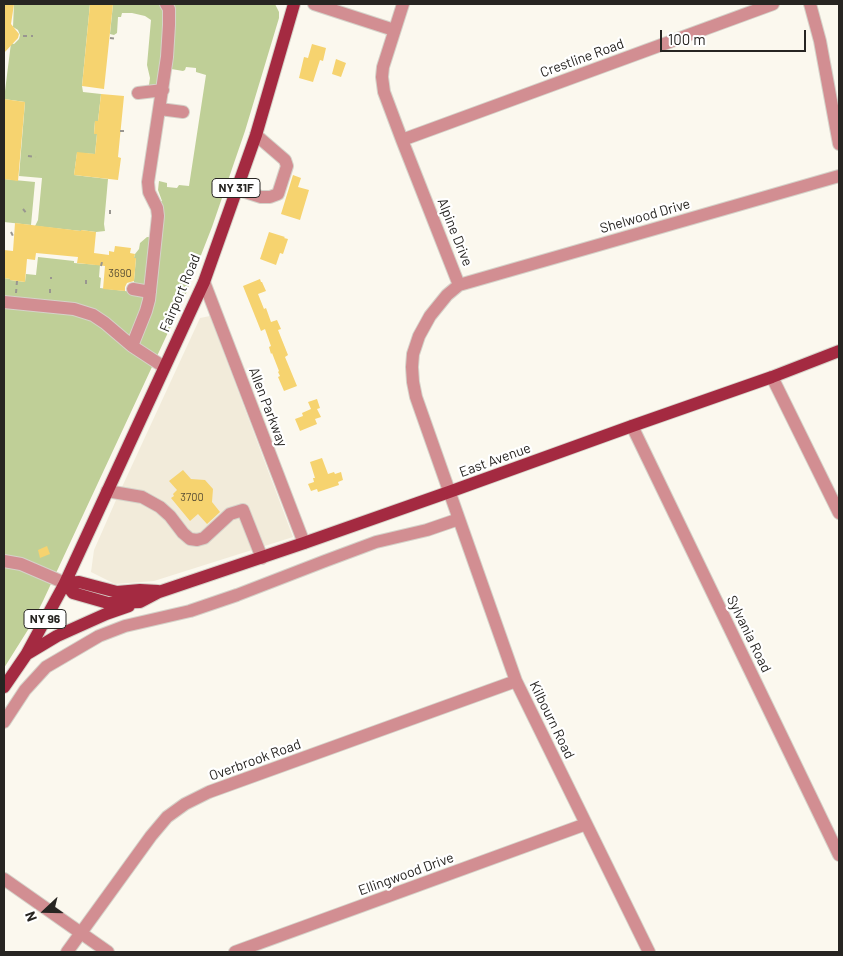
<!DOCTYPE html>
<html>
<head>
<meta charset="utf-8">
<style>
	body { margin:0 }
	#map { position:relative; width:843px; height:956px; overflow:hidden; background:#fbf8ee; font-family:Barlow,sans-serif }
	canvas { display:block }
	.frame { position:absolute; inset:0; border:5px solid #272522; pointer-events:none }
	.north { position:absolute; left:20px; top:886px; width:50px; height:50px; -webkit-text-stroke:4px #fff; paint-order:stroke; rotate:249deg; font-size:14px; font-weight:700; line-height:20px; text-align:center; color:#272522 }
	.north::after { content:''; display:block; margin:auto; width:18px; height:22px; background:#272522; clip-path:polygon(50% 0,100% 100%,50% 72%,0 100%) }
	.scale { position:absolute; left:660px; top:30px; width:146px; height:22px; box-sizing:border-box; border:2px solid #272522; border-top:0; padding-left:6px; font-size:15px; line-height:18px; white-space:nowrap; color:#272522; -webkit-text-stroke:4px #fff; paint-order:stroke }
</style>
</head>
<body>
<div id="map">
<canvas width="843" height="956"></canvas>
<div class="frame"></div>
<div class="north">N</div>
<div class="scale">100 m</div>
</div>
<script>
const g = document.querySelector('canvas').getContext('2d');
g.lineJoin = 'round';
function fillPath(path, color) { g.fillStyle = color; g.fill(path, 'evenodd'); }
const shape = rows => new Path2D(rows.map(r => 'M' + r).join(''));
function trace(path, color, width, dash) { g.strokeStyle = color; g.lineWidth = width; g.lineCap = dash ? 'butt' : 'round'; g.setLineDash(dash || []); g.stroke(path); }
function write(font, color, halo, rows, align = 'center') {
  g.font = font + ' Barlow,sans-serif'; g.lineWidth = 4.5; g.setLineDash([]); g.textBaseline = 'middle'; g.strokeStyle = halo; g.fillStyle = color; for (const [text, x, y, turn = 0] of rows) {
    g.save(); g.translate(x, y); g.rotate((+turn || 0) * Math.PI / 180); g.textAlign = isNaN(turn) ? turn : align; if (halo) g.strokeText(text, 0, 0); g.fillText(text, 0, 0); g.restore();
  }
}
fillPath(shape([
	[210,316,293,537,154,581,115,584,91,572,94,550,116,500,200,318]
]), '#f2ebda');
fillPath(shape([
	[14,4,90,4,82,86,83,92,101,94,98,121,95,121,94,134,97,134,95,154,77,153,74,175,108,179,104,224,105,231,96,232,81,230,81,231,35,226,38,220,42,178,19,176,25,102,4,99,11,43,14,44,19,39,20,35,18,30,13,27],
	[113,4,275,4,279,12,279,18,245,131,212,227,185,296,43,601,31,625,4,668,4,278,10,279,10,280,25,282,26,274,36,275,38,257,74,261,74,263,100,265,99,277,101,278,100,288,133,292,136,258,134,258,135,254,139,249,140,243,147,237,159,238,160,202,162,201,158,190,159,181,167,183,167,187,177,188,179,185,189,186,206,75,196,72,196,68,186,67,185,70,183,71,160,67,157,84,151,87,149,85,150,78,147,65,151,20,145,16,132,13,122,13,121,17,118,17,117,33,114,35,110,34],
	[4,179,35,182,31,225,4,222]
]), '#bfcf97');
fillPath(shape([
	[4,4,14,4,11,24,19,34,18,38,4,53],
	[90,4,113,4,104,89,82,86],
	[312,44,326,48,323,61,320,60,313,82,299,78,304,57,308,58],
	[336,59,346,63,341,77,332,74],
	[101,94,124,96,118,157,121,158,118,180,74,175,77,152,95,154,97,134,94,134,95,121,98,121],
	[4,99,25,102,18,181,4,179],
	[293,175,301,178,298,187,309,190,300,220,281,214],
	[15,223,81,231,81,230,96,232,94,253,109,255,109,251,114,252,115,246,131,248,130,253,135,254,134,258,136,258,134,281,127,283,125,287,125,291,103,289,105,266,77,263,78,257,36,253,35,260,27,259,25,282,10,280,10,279,4,278,4,250,13,251],
	[269,232,285,237,284,238,288,239,283,254,280,253,276,265,260,259],
	[260,279,261,282,262,282,266,291,258,294,264,309,266,308,271,322,277,320,281,329,278,330,288,355,285,357,297,386,284,391,278,377,280,376,278,372,279,371,272,353,271,354,269,347,271,346,265,329,261,331,243,286],
	[317,399,320,408,317,409,321,417,315,419,317,424,300,431,295,419,303,416,302,413,311,409,308,402],
	[322,458,328,474,334,472,335,474,341,472,343,480,338,482,339,485,318,492,317,489,311,491,308,484,314,482,313,478,315,478,310,462],
	[183,470,191,479,205,480,213,489,212,502,220,512,207,524,198,514,190,521,171,498,174,496,173,494,177,490,169,481],
	[47,546,50,554,40,558,38,550]
]), '#f6d36f');
const minor = shape([
	[314,4,394,30],
	[403,4,383,67,382,77,384,92,402,140,459,285],
	[810,4,820,41,839,144],
	[138,93,163,90],
	[160,109,183,112],
	[402,140,773,4],
	[236,189,261,197,270,197,278,194,287,166,285,160,256,135],
	[204,282,304,543],
	[133,289,150,292],
	[4,302,74,309,93,315,105,323,132,346,164,367],
	[132,346,146,311,149,300,158,216,157,208,149,192,148,182,167,57,169,25,169,9,166,4],
	[772,377,839,513],
	[632,426,839,855],
	[107,491,142,497,160,507,170,516,183,533,190,539,197,540,204,538,230,514,243,510,262,558],
	[4,561,21,564,65,583],
	[4,722,25,690,46,667,99,636,125,626,190,611,237,595,325,561,376,542,427,530,459,519],
	[4,879,108,952],
	[67,952,151,836,167,817,185,804,209,792,516,681],
	[235,952,586,824],
	[649,952,516,681,416,397,413,382,412,367,413,354,419,336,430,316,447,295,459,285,839,176]
]);
const major = shape([
	[65,583,73,593,108,603,140,602,159,592,304,543,449,492,632,426,772,377,839,351],
	[65,583,79,582,117,592,140,590,158,591],
	[27,654,57,636,106,614,129,606],
	[4,687,26,655,65,583,204,282,256,135,294,4]
]);
trace(minor, '#d5d2c9', 14);
trace(major, '#d5d2c9', 14);
trace(shape([
	[23,36,33,36],
	[110,38,117,39],
	[120,131,126,131],
	[28,156,36,157],
	[23,209,28,215],
	[110,214,110,210],
	[11,232,14,238],
	[101,266,102,262],
	[51,279,51,277],
	[86,284,86,278],
	[16,293,17,281],
	[50,293,50,285]
]), '#999690', 2, [4, 4]);
trace(minor, '#d28e92', 12);
trace(major, '#a42a41', 12);
write('11px', '#5b5035', null, [
	["3690",120,273],
	["3700",192,497]
]);
for (const [x, y, w] of [
	[236,188,48],
	[45,619,42]
]) { const box = new Path2D(); box.roundRect(x - w / 2, y - 9.5, w, 19, 4); g.fillStyle = '#fff'; g.fill(box); trace(box, '#272522', 1); }
write('bold 12px', '#272522', null, [
	["NY 31F",236,188],
	["NY 96",45,619]
]);
write('14px', '#272522', '#fff', [
	["Crestline Road",582,58,-20],
	["Shelwood Drive",645,216,-16],
	["Alpine Drive",455,232,68],
	["Fairport Road",180,293,-67],
	["Allen Parkway",268,407,69],
	["East Avenue",495,460,-20],
	["Sylvania Road",749,634,64],
	["Kilbourn Road",552,720,64],
	["Overbrook Road",255,760,-20],
	["Ellingwood Drive",406,874,-20]
]);
</script>
</body>
</html>
